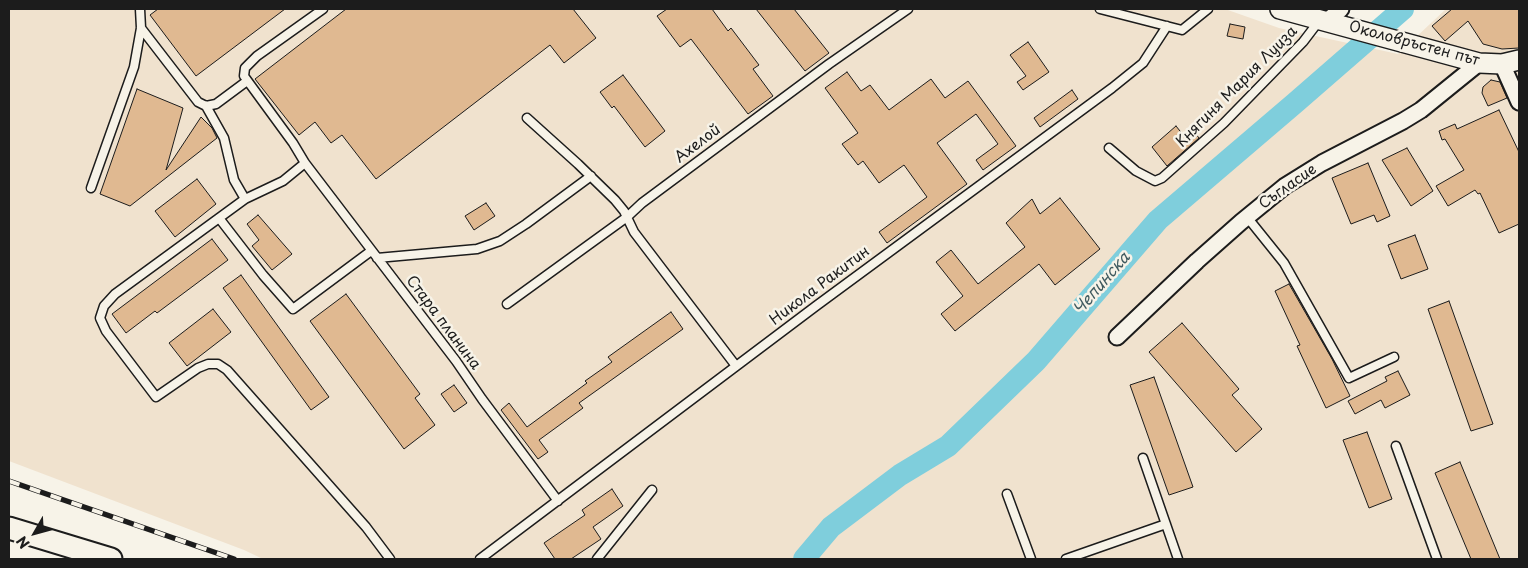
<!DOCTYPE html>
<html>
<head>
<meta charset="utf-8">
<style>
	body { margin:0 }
	#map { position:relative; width:1528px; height:568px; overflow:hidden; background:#f7f3e8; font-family:"Playpen Sans",sans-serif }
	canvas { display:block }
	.frame { position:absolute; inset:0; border:10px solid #1c1c1c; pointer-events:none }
	.north { position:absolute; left:10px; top:508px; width:50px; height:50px; -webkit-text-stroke:4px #f7f3e8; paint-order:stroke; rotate:232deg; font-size:14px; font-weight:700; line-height:20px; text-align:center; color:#1c1c1c }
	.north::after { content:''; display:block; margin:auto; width:18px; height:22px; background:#1c1c1c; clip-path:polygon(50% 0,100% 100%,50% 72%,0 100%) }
</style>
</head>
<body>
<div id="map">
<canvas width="1528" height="568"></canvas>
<div class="frame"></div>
<div class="north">N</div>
</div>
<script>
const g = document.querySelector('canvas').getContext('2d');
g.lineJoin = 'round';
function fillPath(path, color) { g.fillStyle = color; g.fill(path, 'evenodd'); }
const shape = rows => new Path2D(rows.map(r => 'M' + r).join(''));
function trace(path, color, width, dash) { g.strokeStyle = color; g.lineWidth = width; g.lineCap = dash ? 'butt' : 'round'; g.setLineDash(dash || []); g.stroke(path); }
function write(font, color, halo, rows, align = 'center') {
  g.font = font + ' "Playpen Sans",sans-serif'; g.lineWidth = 5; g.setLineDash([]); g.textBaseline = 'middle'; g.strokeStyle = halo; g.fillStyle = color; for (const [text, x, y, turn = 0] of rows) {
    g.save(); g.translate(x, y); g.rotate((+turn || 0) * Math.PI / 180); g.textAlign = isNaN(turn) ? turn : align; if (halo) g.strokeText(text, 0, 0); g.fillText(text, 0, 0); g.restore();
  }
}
fillPath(shape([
	[9,9,1225,9,1279,28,1398,54,1446,9,1519,9,1519,559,263,559,244,550,9,461]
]), '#f0e2ce');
trace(shape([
	[804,559,831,527,900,475,948,446,1036,361,1158,220,1295,103,1403,9]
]), '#7fcedc', 22);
const building = shape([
	[158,9,285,9,196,76,150,15,158,9],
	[346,9,573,9,596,38,564,63,550,45,376,179,342,135,331,143,315,122,299,135,255,79,346,9],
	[667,9,712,9,728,31,731,28,759,65,753,69,773,96,748,114,691,39,680,47,657,16,667,9],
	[756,9,794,9,829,53,805,71,756,9],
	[1452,9,1519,9,1519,48,1502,49,1483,44,1468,21,1445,41,1432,26,1452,9],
	[1230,24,1245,27,1243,39,1227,36,1230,24],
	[1028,42,1049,72,1023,90,1017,82,1026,76,1010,55,1028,42],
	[847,72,861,91,870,85,889,110,931,79,945,98,968,81,1016,146,983,170,976,160,998,144,976,114,937,143,967,184,887,243,879,232,927,197,904,165,879,183,863,161,858,165,842,144,858,133,825,88,847,72],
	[623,75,665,131,645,147,614,106,612,108,600,92,623,75],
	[1491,80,1500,82,1507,98,1488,106,1482,93,1483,87,1491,80],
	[137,89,183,108,166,170,201,117,212,128,217,138,130,206,100,194,137,89],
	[1072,90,1078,99,1040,127,1034,118,1072,90],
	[1499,110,1519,152,1519,224,1499,233,1480,193,1478,194,1475,190,1448,206,1436,186,1464,170,1445,139,1442,140,1439,131,1455,124,1457,129,1499,110],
	[1176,126,1184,136,1192,129,1199,138,1167,166,1152,147,1176,126],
	[1407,148,1433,191,1411,206,1382,160,1407,148],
	[1368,163,1390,216,1377,222,1374,215,1351,224,1332,178,1368,163],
	[197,179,216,204,175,237,155,211,197,179],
	[1060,198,1100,249,1055,285,1039,264,955,331,941,314,963,296,936,262,951,250,978,284,1025,247,1006,223,1032,199,1040,214,1060,198],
	[486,203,495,216,474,230,465,216,486,203],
	[258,215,292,254,272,270,252,246,259,240,247,224,258,215],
	[1415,235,1428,269,1401,279,1388,245,1415,235],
	[212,239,228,260,157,313,155,311,126,333,112,314,212,239],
	[241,275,329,397,311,410,223,288,241,275],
	[1289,284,1332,359,1350,396,1326,408,1297,346,1300,345,1275,291,1289,284],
	[346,294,420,394,415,398,435,425,404,449,310,321,346,294],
	[1449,301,1493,424,1471,431,1428,309,1449,301],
	[213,309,231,332,187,366,169,343,213,309],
	[671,312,683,329,579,403,583,408,539,440,548,452,538,459,501,410,509,403,527,427,587,383,585,381,612,362,608,357,671,312],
	[1182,323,1239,389,1232,395,1262,429,1236,452,1149,352,1182,323],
	[1398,371,1410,395,1385,408,1381,400,1355,414,1348,401,1387,381,1385,377,1398,371],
	[1154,377,1193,487,1169,495,1130,385,1154,377],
	[454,385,467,403,454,412,441,394,454,385],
	[1367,432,1392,499,1369,508,1343,440,1367,432],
	[1460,462,1500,559,1471,559,1435,473,1460,462],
	[612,489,623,506,593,527,601,539,571,559,555,559,544,543,585,515,582,510,612,489]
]);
fillPath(building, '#e0b991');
trace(building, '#1c1c1c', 1);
const service = shape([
	[323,9,257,56,245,68,244,76,293,143,305,163,456,361,482,399,558,501],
	[1100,9,1182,30,1208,9],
	[141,28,198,102,206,106,216,104,247,81],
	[206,106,224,138,234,180,245,199],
	[527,118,578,164,615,200,624,211,634,232,736,366],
	[1109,148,1136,171,1155,181,1162,178,1224,123,1303,42,1319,21],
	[305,163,283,181,245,199,115,294,104,306,100,318,106,331,156,397,198,368,208,364,218,364,227,370,366,527,390,559],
	[91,188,134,67,141,28,140,9],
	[1247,217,1284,263,1349,378,1394,357],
	[219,218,263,275,293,309,371,251],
	[377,258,477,249,500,241,526,224,591,176],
	[507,304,627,217,642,203,829,64,908,9],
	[1396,446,1437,559],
	[1143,458,1178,559],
	[1007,494,1031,559],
	[480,559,816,306,1112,88,1143,63,1167,26],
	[597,559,652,490],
	[1066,559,1166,524]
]);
const minor = shape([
	[1327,21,1341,9],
	[1502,64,1519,102],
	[1117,337,1197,261,1241,222,1285,186,1322,163,1403,121,1421,110,1479,63]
]);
const tertiary = shape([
	[1280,9,1479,63,1502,64,1519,60]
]);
const secondary = shape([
	[9,528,111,559]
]);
trace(service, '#1c1c1c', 11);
trace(minor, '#1c1c1c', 19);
trace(tertiary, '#1c1c1c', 22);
trace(secondary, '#1c1c1c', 25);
trace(service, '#f7f3e8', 8);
trace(minor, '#f7f3e8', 15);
trace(tertiary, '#f7f3e8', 19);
trace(secondary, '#f7f3e8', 21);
const rail = shape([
	[9,481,234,559]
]);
trace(rail, '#1c1c1c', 5.5);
trace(rail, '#f7f3e8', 4, [11]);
write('15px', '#1c1c1c', '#f7f3e8', [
	["Околовръстен път",1414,44,15],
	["Княгиня Мария Луиза",1237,87,-45],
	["Ахелой",698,144,-37],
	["Съгласие",1288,187,-35],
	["Никола Ракитин",820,286,-37],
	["Стара планина",443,323,53]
]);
write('italic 16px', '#3f5a5f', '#f7f3e8', [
	["Чепинска",1102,284,-49]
]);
</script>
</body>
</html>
